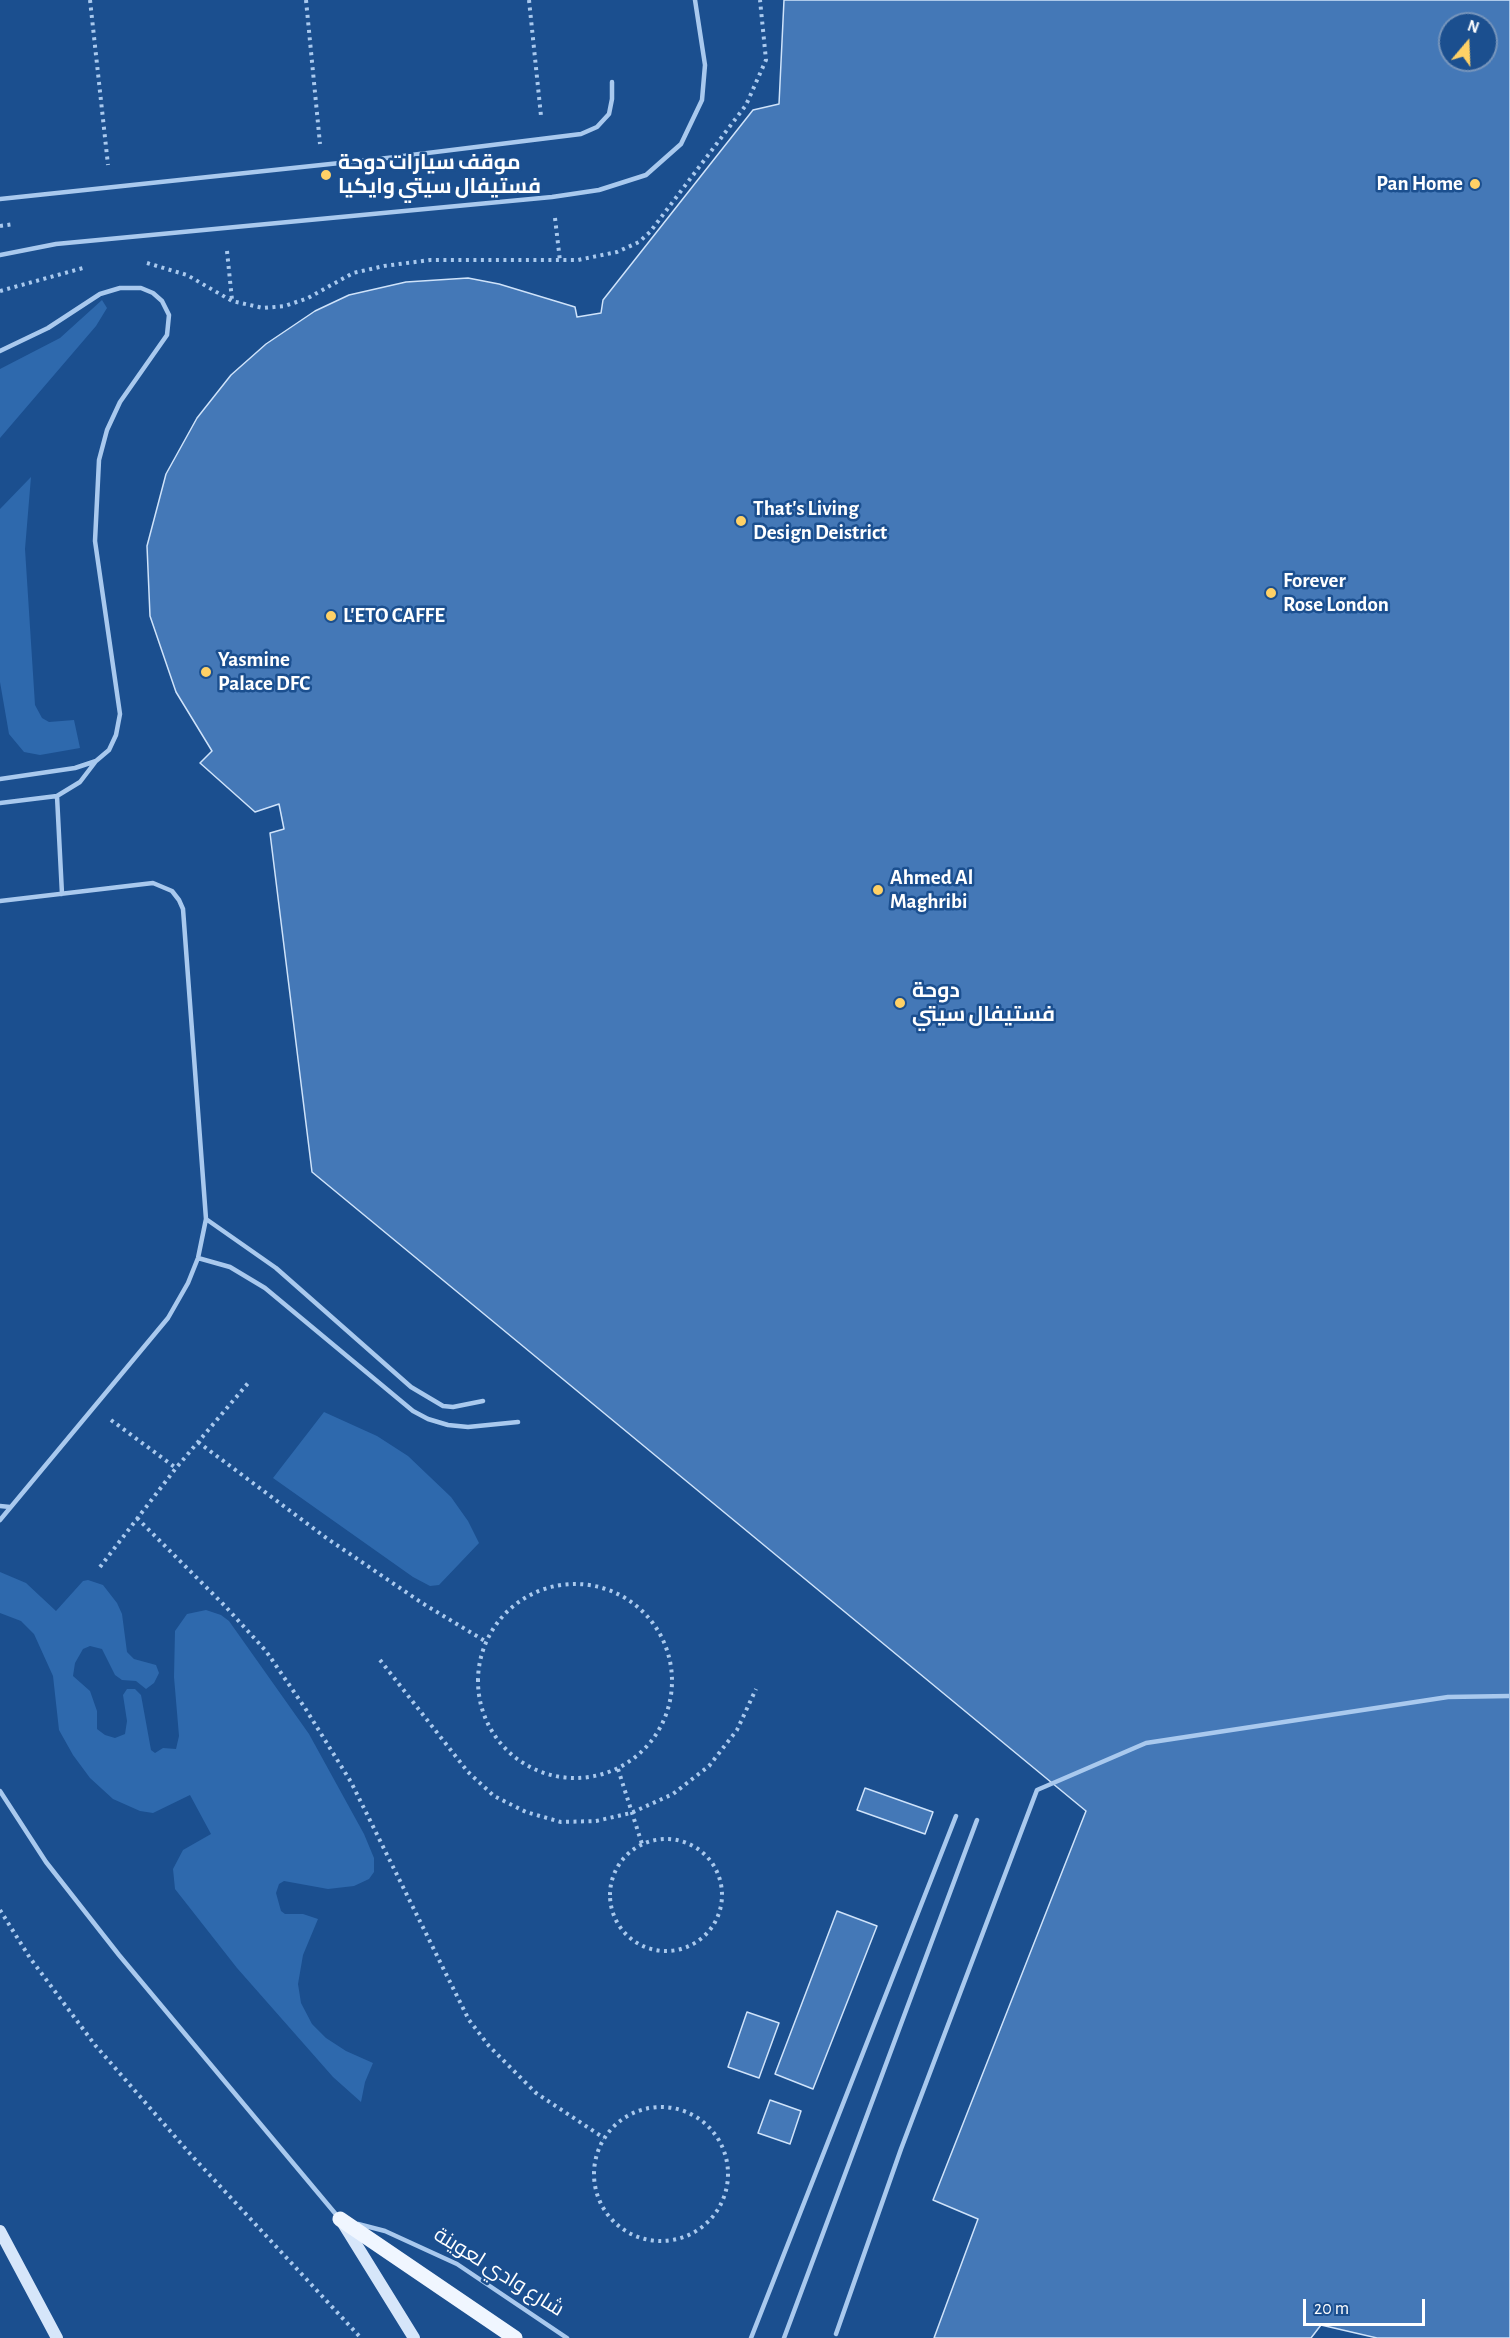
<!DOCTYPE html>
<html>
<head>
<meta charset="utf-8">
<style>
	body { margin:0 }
	#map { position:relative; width:1510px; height:2338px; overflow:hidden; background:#1b4f8f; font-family:"Alegreya Sans",sans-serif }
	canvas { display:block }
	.north { position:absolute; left:1438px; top:12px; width:60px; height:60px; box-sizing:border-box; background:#1b4f8f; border:2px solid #7695bc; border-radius:50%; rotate:19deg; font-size:16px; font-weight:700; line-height:24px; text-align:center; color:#fff }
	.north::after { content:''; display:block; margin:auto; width:21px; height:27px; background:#ffd166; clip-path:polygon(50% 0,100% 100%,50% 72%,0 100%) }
	.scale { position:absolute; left:1303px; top:2299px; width:122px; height:27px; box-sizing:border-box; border:3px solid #fff; border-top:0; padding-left:8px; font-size:18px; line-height:21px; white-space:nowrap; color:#fff; -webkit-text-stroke:4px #1b4f8f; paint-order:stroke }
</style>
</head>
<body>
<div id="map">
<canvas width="1510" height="2338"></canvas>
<div class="north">N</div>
<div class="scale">20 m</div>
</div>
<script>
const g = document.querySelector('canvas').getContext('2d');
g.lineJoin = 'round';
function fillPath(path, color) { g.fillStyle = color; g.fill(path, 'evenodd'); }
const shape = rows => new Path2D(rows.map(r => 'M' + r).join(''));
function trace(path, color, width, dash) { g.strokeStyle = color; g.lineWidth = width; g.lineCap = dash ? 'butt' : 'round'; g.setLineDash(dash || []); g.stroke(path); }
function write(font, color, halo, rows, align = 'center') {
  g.font = font + ' "Alegreya Sans",Cairo,sans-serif'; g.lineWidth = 5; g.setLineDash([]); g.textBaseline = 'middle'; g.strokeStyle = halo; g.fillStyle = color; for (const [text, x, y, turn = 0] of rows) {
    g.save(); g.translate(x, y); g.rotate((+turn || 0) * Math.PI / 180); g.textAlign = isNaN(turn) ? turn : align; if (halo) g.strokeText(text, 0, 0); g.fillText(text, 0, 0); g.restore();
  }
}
fillPath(shape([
	[102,300,107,308,96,326,0,438,0,369,60,338],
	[31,477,25,549,35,705,42,718,49,722,74,720,80,748,40,755,24,752,9,734,0,682,0,509],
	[324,1412,377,1436,408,1456,451,1497,468,1521,479,1543,439,1585,430,1586,413,1577,273,1478],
	[0,1572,26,1583,56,1611,83,1581,88,1580,103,1585,117,1603,122,1614,127,1652,134,1659,156,1665,159,1673,154,1683,146,1689,136,1681,122,1680,115,1675,102,1649,90,1646,83,1649,75,1663,73,1676,90,1691,97,1711,97,1729,105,1735,115,1738,125,1734,127,1721,123,1695,127,1689,135,1689,141,1695,151,1750,155,1753,163,1748,176,1749,179,1736,174,1677,175,1631,187,1614,206,1610,221,1615,229,1621,309,1734,364,1834,374,1858,374,1872,369,1879,354,1886,328,1889,284,1881,279,1884,276,1893,281,1911,285,1914,303,1914,318,1919,303,1955,298,1984,301,2003,312,2024,326,2038,346,2051,373,2063,365,2082,361,2102,333,2077,237,1968,175,1889,173,1869,183,1850,211,1834,190,1795,153,1813,140,1811,113,1799,90,1778,73,1755,59,1730,53,1676,34,1634,21,1621,0,1613]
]), '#2e69ad');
const building = shape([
	[784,0,1510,0,1510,2338,1377,2338,1321,2325,1311,2338,934,2338,978,2219,933,2200,1086,1811,312,1172,270,833,284,829,279,804,255,812,200,763,212,751,176,692,150,616,147,546,166,474,197,418,231,375,266,344,315,311,349,295,406,282,468,278,499,284,575,307,577,317,601,313,603,300,753,110,779,104,784,0],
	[1450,24,1486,24,1486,60,1450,60,1450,24],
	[865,1788,933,1812,925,1834,857,1810,865,1788],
	[837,1911,877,1926,813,2089,775,2074,837,1911],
	[747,2012,779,2023,759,2078,728,2067,747,2012],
	[770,2100,801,2111,790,2144,758,2133,770,2100]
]);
fillPath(building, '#4478b7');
trace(building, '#cfe3fa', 1.5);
trace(shape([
	[90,0,108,165],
	[306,0,320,144],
	[529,0,541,116],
	[555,218,560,261],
	[0,226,14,224],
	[227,251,232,300],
	[147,263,187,275,232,301,263,308,285,306,308,298,353,273,384,266,430,260,578,260,617,252,639,242,650,232,746,105,766,60,760,0],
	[0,291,83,268],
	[111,1420,176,1468],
	[198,1442,325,1537,422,1603,485,1641],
	[137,1518,225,1606,266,1651,305,1708,351,1782,454,1990,469,2020,489,2046,536,2093,604,2138],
	[100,1567,176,1468,249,1382],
	'478 1681a97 97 0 1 1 194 0a97 97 0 1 1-194 0Z',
	[380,1660,468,1772,494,1796,526,1812,561,1822,596,1821,631,1813,673,1794,709,1766,737,1730,756,1689],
	[618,1769,642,1844],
	'610 1895a56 56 0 1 1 112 0a56 56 0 1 1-112 0Z',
	[0,1910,30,1958,95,2045,192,2156,361,2338],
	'594 2174a67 67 0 1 1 134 0a67 67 0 1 1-134 0Z'
]), '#a9c9ee', 4, [3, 4.5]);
trace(shape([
	[0,199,387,158,581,134,597,127,609,114,612,99,612,82],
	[0,255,56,244,552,197,599,190,646,175,681,144,702,100,705,65,695,0],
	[0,351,48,328,100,294,120,288,141,288,153,293,162,301,169,315,167,335,120,402,107,430,99,460,95,541,120,714,116,735,109,750,96,761,75,768,0,779],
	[57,796,62,894],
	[0,803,57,796,80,782,96,761],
	[0,901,153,883,172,891,179,900,183,909,206,1219,198,1258,188,1283,168,1318,0,1520],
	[206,1219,276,1268,411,1387,443,1406,453,1407,483,1401],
	[198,1258,230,1267,265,1288,413,1411,428,1419,448,1425,468,1427,518,1422],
	[0,1506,10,1507],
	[0,1791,46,1862,119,1955,339,2218],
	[358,2224,385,2231,457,2264,567,2338],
	[836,2334,901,2149,1037,1790,1146,1743,1448,1697,1510,1696],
	[751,2338,956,1816],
	[784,2338,977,1820]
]), '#a9c9ee', 4.5);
trace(shape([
	[341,2220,414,2338],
	[0,2231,57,2338]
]), '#d6e6fa', 12);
trace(shape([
	[340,2219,515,2338]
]), '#f0f6ff', 15);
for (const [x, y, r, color] of [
	[326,175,6,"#ffd166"],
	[1475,184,6,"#ffd166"],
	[741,521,6,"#ffd166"],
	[1271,593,6,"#ffd166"],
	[331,616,6,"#ffd166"],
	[206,672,6,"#ffd166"],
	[878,890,6,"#ffd166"],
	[900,1003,6,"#ffd166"]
]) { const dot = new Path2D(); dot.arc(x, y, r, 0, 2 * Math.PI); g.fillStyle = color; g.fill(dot); trace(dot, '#1b4f8f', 2); }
write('bold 21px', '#fff', '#1b4f8f', [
	["موقف سيارات دوحة",338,163],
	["فستيفال سيتي وايكيا",338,187],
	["Pan Home",1463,184,"right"],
	["That's Living",753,509],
	["Design Deistrict",753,533],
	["Forever",1283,581],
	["Rose London",1283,605],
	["L'ETO CAFFE",343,616],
	["Yasmine",218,660],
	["Palace DFC",218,684],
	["Ahmed Al",890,878],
	["Maghribi",890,902],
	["دوحة",912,991],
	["فستيفال سيتي",912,1015]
], 'left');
write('21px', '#fff', '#1b4f8f', [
	["شارع وادي لعوينة",499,2272,32]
]);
</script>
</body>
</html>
